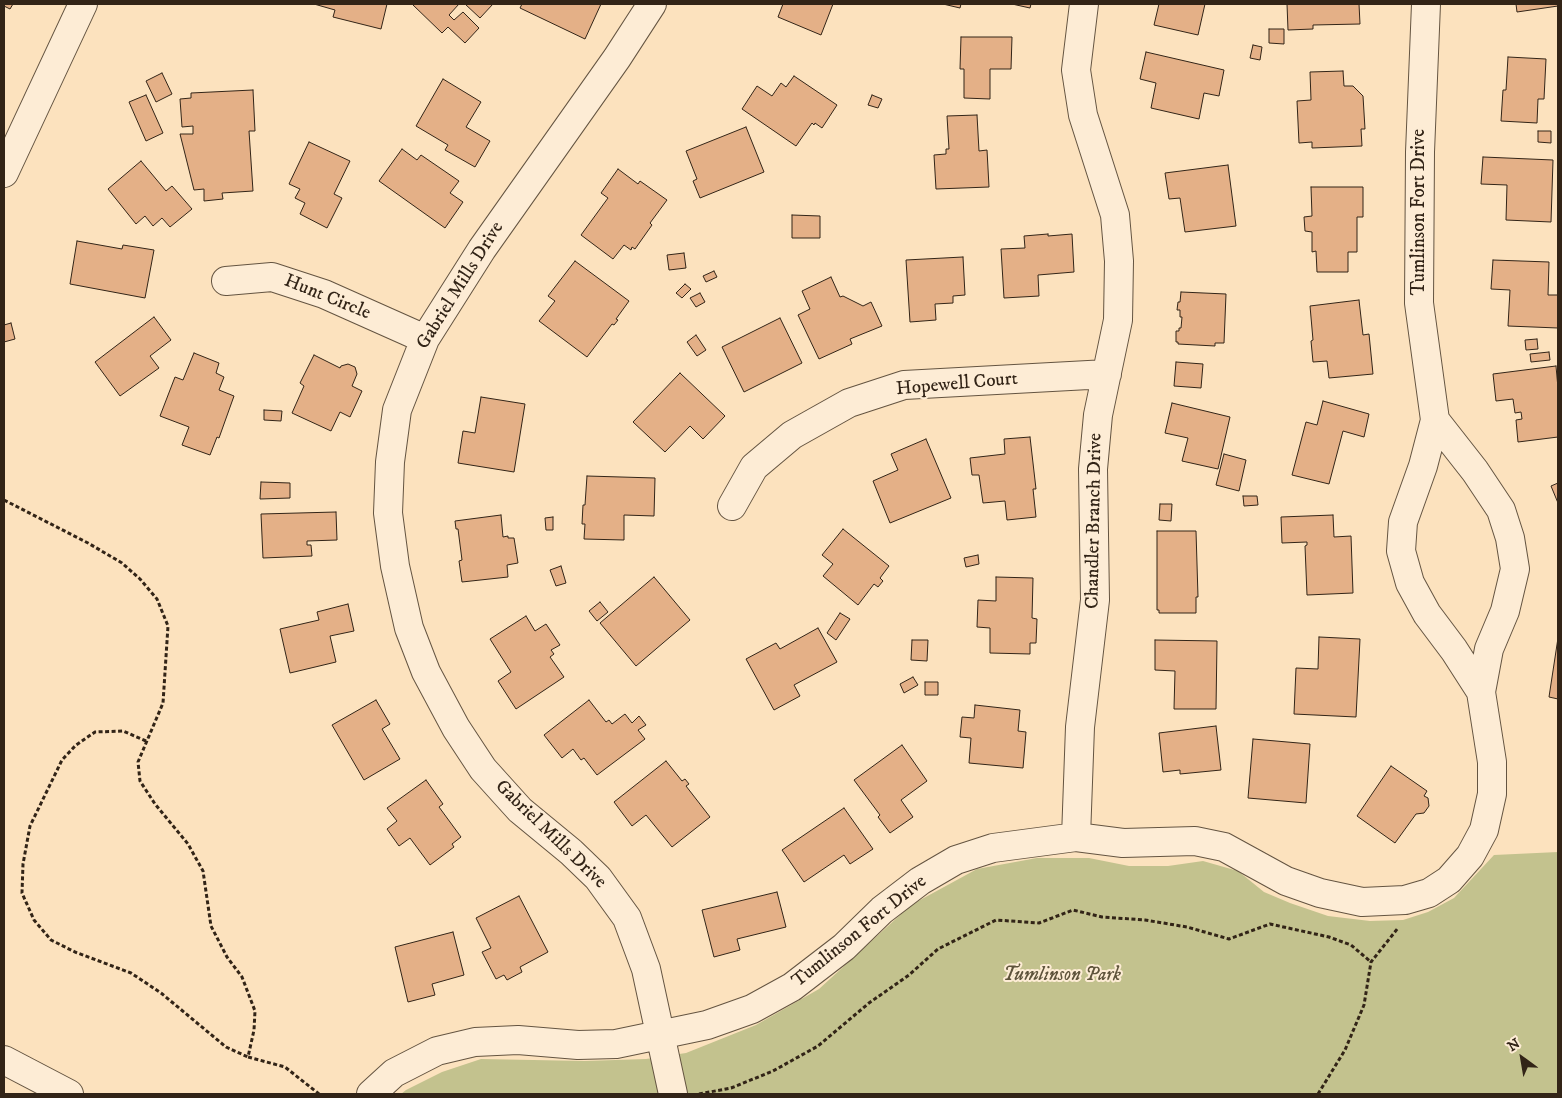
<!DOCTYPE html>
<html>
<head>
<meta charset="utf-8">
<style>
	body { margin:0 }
	#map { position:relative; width:1562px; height:1098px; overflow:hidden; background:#fce2be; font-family:"IM FELL DW Pica",serif }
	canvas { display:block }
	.frame { position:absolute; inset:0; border:5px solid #322417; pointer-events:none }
	.north { position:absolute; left:1497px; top:1033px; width:50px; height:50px; -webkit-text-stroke:4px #fdecd5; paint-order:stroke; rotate:328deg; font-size:14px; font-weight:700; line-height:20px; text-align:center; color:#322417 }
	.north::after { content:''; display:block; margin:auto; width:18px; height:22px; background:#322417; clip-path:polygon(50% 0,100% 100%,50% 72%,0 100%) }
</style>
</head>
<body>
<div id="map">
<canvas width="1562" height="1098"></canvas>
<div class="frame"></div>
<div class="north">N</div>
</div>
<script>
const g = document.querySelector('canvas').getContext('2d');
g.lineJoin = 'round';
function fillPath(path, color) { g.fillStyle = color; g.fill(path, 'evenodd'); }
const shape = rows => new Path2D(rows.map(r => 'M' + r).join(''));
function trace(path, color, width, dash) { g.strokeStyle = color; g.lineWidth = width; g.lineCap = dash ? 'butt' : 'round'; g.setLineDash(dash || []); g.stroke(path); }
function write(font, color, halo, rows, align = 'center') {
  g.font = font + ' "IM FELL DW Pica",serif'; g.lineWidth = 4; g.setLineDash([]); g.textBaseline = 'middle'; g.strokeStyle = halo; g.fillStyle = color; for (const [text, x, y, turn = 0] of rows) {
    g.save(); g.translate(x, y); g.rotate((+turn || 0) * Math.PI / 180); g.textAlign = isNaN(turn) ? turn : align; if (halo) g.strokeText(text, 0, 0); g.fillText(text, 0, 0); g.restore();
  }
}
fillPath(shape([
	[1558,852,1558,1094,401,1094,406,1090,442,1072,481,1059,585,1061,646,1059,686,1053,756,1025,819,989,911,905,977,869,1037,858,1089,858,1129,866,1168,866,1203,861,1238,871,1264,892,1290,903,1328,916,1370,921,1403,920,1428,912,1454,898,1494,855]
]), '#c3c28e');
const building = shape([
	[4,4,13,4,10,9,4,6,4,4],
	[314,4,387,4,381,29,333,17,335,10,314,4],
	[412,4,459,4,449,15,454,20,463,12,479,28,465,43,448,27,442,33,412,4],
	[465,4,493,4,480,18,465,4],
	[522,4,601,4,585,39,520,8,522,4],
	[783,4,833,4,821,35,778,17,783,4],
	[943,4,961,4,960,8,943,4],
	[1012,4,1031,4,1030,8,1012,4],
	[1159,4,1205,4,1198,35,1154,25,1159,4],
	[1287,4,1359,4,1360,24,1313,25,1313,29,1288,30,1287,4],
	[1516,4,1558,4,1558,6,1517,12,1516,4],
	[1269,29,1284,29,1284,44,1269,43,1269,29],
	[961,37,1012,37,1011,69,990,69,990,99,964,98,964,69,960,69,961,37],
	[1253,45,1262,47,1260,60,1250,58,1253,45],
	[1146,52,1224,70,1219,96,1204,93,1199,119,1151,108,1156,83,1140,79,1146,52],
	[1508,57,1546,59,1544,99,1538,99,1537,123,1501,121,1503,90,1506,90,1508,57],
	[1343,71,1344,86,1353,86,1363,96,1365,129,1361,129,1362,146,1312,148,1312,142,1299,143,1297,101,1311,100,1310,72,1343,71],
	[162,73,172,94,156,102,146,81,162,73],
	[794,76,837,105,822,128,815,123,814,125,812,123,796,146,742,109,757,86,772,96,781,83,786,87,794,76],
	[443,79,481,102,466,127,490,141,475,167,445,150,448,145,416,126,443,79],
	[253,90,255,131,249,131,253,191,222,193,223,199,204,201,204,189,194,190,180,134,193,134,193,126,182,127,180,99,191,98,191,93,253,90],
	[146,95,163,133,146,141,129,102,146,95],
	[872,95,882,99,878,108,868,105,872,95],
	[977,115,979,151,987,150,989,187,936,189,934,155,946,154,946,149,949,149,947,116,977,115],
	[746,127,764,172,700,198,693,181,697,179,686,151,746,127],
	[1538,131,1551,131,1551,143,1538,142,1538,131],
	[309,142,350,161,334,194,342,198,327,228,300,214,305,203,295,198,300,189,289,184,309,142],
	[402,149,417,160,421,155,459,181,450,193,463,202,445,228,379,181,402,149],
	[1483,157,1553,160,1551,222,1506,220,1507,185,1481,184,1483,157],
	[141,161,166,191,172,186,192,209,170,227,162,218,153,226,145,216,136,224,108,189,141,161],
	[1228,165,1236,226,1185,232,1180,198,1169,199,1165,173,1228,165],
	[618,169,638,184,640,181,667,200,650,223,652,225,635,249,632,247,631,250,624,245,613,259,581,235,608,198,601,193,618,169],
	[1311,187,1363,187,1363,217,1357,217,1357,252,1348,252,1348,272,1317,272,1316,251,1312,252,1312,232,1305,231,1304,217,1312,216,1311,187],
	[792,215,820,216,820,238,792,238,792,215],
	[1048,234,1048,236,1072,234,1074,272,1038,275,1039,296,1004,298,1001,249,1025,248,1024,236,1048,234],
	[77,241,122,249,123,245,154,250,145,298,70,284,77,241],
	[684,253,686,268,669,270,667,255,684,253],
	[963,257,965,295,953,296,953,303,935,304,936,320,910,322,906,260,963,257],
	[1493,260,1549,262,1548,295,1558,295,1558,328,1508,326,1510,290,1491,289,1493,260],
	[575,261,629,301,616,319,618,320,614,325,612,324,587,357,539,321,555,301,548,296,575,261],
	[714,271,717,277,706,282,703,276,714,271],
	[831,277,840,297,843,296,863,306,871,302,882,326,850,339,852,344,819,359,798,315,810,309,802,291,831,277],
	[685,284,691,289,682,298,676,293,685,284],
	[1181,292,1226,294,1224,343,1215,343,1215,346,1178,344,1178,342,1176,342,1176,331,1179,331,1179,328,1181,328,1182,317,1180,317,1180,310,1177,310,1178,302,1180,302,1181,292],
	[700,293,705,302,696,307,690,298,700,293],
	[1359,300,1363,335,1369,334,1373,374,1329,378,1327,361,1313,362,1311,341,1313,340,1310,306,1359,300],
	[154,317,171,340,150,356,159,368,120,396,95,362,154,317],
	[780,318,802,363,744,392,722,347,780,318],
	[11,323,15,339,4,342,4,325,11,323],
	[696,335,706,350,697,356,687,342,696,335],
	[1537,339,1538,349,1526,350,1525,340,1537,339],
	[1549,352,1550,360,1531,362,1530,354,1549,352],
	[194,353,219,363,216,373,224,377,219,390,234,396,219,438,217,437,210,455,182,445,189,427,160,416,175,377,183,380,194,353],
	[314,355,340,368,341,366,348,364,355,367,357,374,352,386,362,391,350,417,340,412,331,431,292,413,304,386,300,383,314,355],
	[1176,362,1203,364,1201,388,1174,386,1176,362],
	[1556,366,1558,388,1558,437,1518,442,1516,420,1522,419,1521,412,1515,413,1513,399,1496,401,1493,374,1556,366],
	[680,373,725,416,703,439,690,426,665,452,633,422,680,373],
	[481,397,525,404,514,472,458,463,463,431,475,433,481,397],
	[1323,401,1369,414,1364,437,1343,431,1329,484,1292,475,1306,422,1317,425,1323,401],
	[1172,403,1230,417,1218,469,1182,461,1188,438,1165,433,1172,403],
	[264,410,282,411,281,421,264,420,264,410],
	[1030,437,1036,489,1033,489,1036,517,1007,520,1005,501,983,503,979,475,972,475,970,458,1005,454,1004,439,1030,437],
	[926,439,951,498,890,523,873,481,898,470,891,454,926,439],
	[1224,454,1246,460,1239,491,1216,485,1224,454],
	[587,476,655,478,654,516,624,515,624,540,584,539,585,524,582,524,583,505,585,505,587,476],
	[261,482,290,483,290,498,260,499,261,482],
	[1558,483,1558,503,1551,486,1558,483],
	[1243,496,1257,496,1258,505,1244,506,1243,496],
	[1160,504,1172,504,1171,521,1159,520,1160,504],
	[336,512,337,540,307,541,307,545,311,545,312,556,263,558,261,514,336,512],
	[501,515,503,537,508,536,508,538,514,538,518,563,507,565,508,577,462,582,459,561,462,560,458,529,456,529,455,521,501,515],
	[1333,515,1334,537,1351,536,1353,593,1307,595,1305,546,1307,545,1307,542,1282,543,1281,517,1333,515],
	[553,517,553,530,546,530,545,518,553,517],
	[843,529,889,566,880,578,883,581,878,587,874,584,858,605,823,576,833,564,822,555,843,529],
	[1157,531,1196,531,1198,597,1196,597,1196,613,1159,613,1159,610,1157,610,1157,531],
	[978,555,979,564,966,567,964,558,978,555],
	[561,566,566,583,556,586,550,570,561,566],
	[654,577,690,620,636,666,600,623,654,577],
	[996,577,1033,578,1032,618,1037,619,1036,643,1030,643,1030,654,990,653,990,628,977,627,978,600,996,601,996,577],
	[600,602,608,612,597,621,589,611,600,602],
	[348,604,354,631,330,636,336,662,290,673,280,629,319,620,317,612,348,604],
	[840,613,850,619,836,640,827,633,840,613],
	[526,616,535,631,546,624,560,645,551,650,554,654,550,657,564,677,516,709,498,681,511,672,490,639,526,616],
	[818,628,837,662,794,685,800,696,774,710,746,659,776,643,780,649,818,628],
	[1319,637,1360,639,1356,717,1294,714,1296,668,1318,669,1319,637],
	[1558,638,1558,699,1549,697,1558,638],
	[912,640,928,640,927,661,911,660,912,640],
	[1155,640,1217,641,1216,709,1174,709,1175,671,1155,670,1155,640],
	[913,677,918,685,904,693,900,684,913,677],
	[925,682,938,682,938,695,925,695,925,682],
	[376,700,390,724,382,729,400,759,364,780,332,725,376,700],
	[589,700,606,722,609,720,612,724,625,714,632,723,639,716,646,725,638,730,645,739,597,775,584,758,581,760,573,749,562,758,544,735,589,700],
	[975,705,1020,710,1018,731,1026,732,1023,768,969,763,971,738,960,737,962,717,974,718,975,705],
	[1216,726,1221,770,1180,774,1180,770,1163,772,1159,733,1216,726],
	[1253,739,1310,744,1306,803,1248,798,1253,739],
	[902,745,927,781,901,800,913,817,890,833,878,817,880,815,854,780,902,745],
	[666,761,682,781,685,779,689,784,686,786,710,817,672,847,646,815,632,826,614,802,666,761],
	[1391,766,1427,791,1424,796,1428,798,1429,806,1424,813,1416,814,1395,843,1357,816,1391,766],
	[426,780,443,804,439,807,461,837,452,844,454,847,430,865,410,838,399,846,387,829,397,821,387,808,426,780],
	[844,808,873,849,850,864,844,855,804,882,782,850,844,808],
	[777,892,786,927,737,939,740,950,714,957,702,910,777,892],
	[519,896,548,952,520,967,522,972,507,980,504,975,496,979,482,952,491,948,476,918,519,896],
	[453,932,464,975,432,984,435,995,408,1002,395,947,453,932]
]);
fillPath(building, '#e4b087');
trace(building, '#322417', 1);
const minor = shape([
	[652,4,617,58,482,249,425,339,397,410,390,462,388,513,395,566,409,628,426,672,456,728,483,769,520,810,571,852,598,878,627,918,646,969,673,1094],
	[1426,4,1420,152,1419,303,1435,420,1423,466,1403,522,1401,551,1410,583,1427,614,1454,650,1481,692],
	[4,173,83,4],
	[226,281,272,277,324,294,425,339],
	[732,506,754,467,792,435,849,403,904,385,1107,374],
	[1076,837,1080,727,1095,600,1093,469,1098,415,1118,320,1119,261,1115,215,1083,115,1076,70,1084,4],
	[4,1060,69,1094],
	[371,1094,394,1073,437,1051,475,1042,518,1040,578,1045,616,1044,707,1025,752,1009,792,987,844,947,882,910,920,881,956,860,993,848,1076,837,1123,843,1195,841,1224,847,1286,881,1320,893,1362,902,1405,900,1429,893,1449,880,1470,856,1484,830,1492,794,1492,762,1481,692,1489,649,1505,611,1515,569,1510,538,1501,510,1475,471,1435,420]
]);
trace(minor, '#645441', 30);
trace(shape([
	[4,500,88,543,122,563,140,579,157,599,168,626,163,703,138,762,140,781,155,804,188,844,203,871,211,926,227,957,242,977,255,1011,254,1030,248,1057,285,1067,319,1094],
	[146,741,123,731,95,732,76,745,62,760,30,826,23,864,22,893,34,920,51,940,75,952,131,973,161,993,226,1047,248,1057],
	[699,1094,731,1088,773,1071,818,1046,869,1003,909,975,938,949,996,920,1039,923,1073,910,1102,917,1145,920,1187,927,1229,939,1270,924,1329,937,1351,945,1371,962],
	[1318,1094,1345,1050,1364,1005,1371,962,1398,928]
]), '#322417', 3, [4, 2.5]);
trace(minor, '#fdecd5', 28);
write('19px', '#322417', '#fdecd5', [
	["Tumlinson Fort Drive",1420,212,-90],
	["Gabriel Mills Drive",461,286,-58],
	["Hunt Circle",327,298,22],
	["Hopewell Court",957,385,-5],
	["Chandler Branch Drive",1095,521,-89],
	["Gabriel Mills Drive",550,835,44],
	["Tumlinson Fort Drive",860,932,-39]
]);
write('italic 19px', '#5e533b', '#fdecd5', [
	["Tumlinson Park",1062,976]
]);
</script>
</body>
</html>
